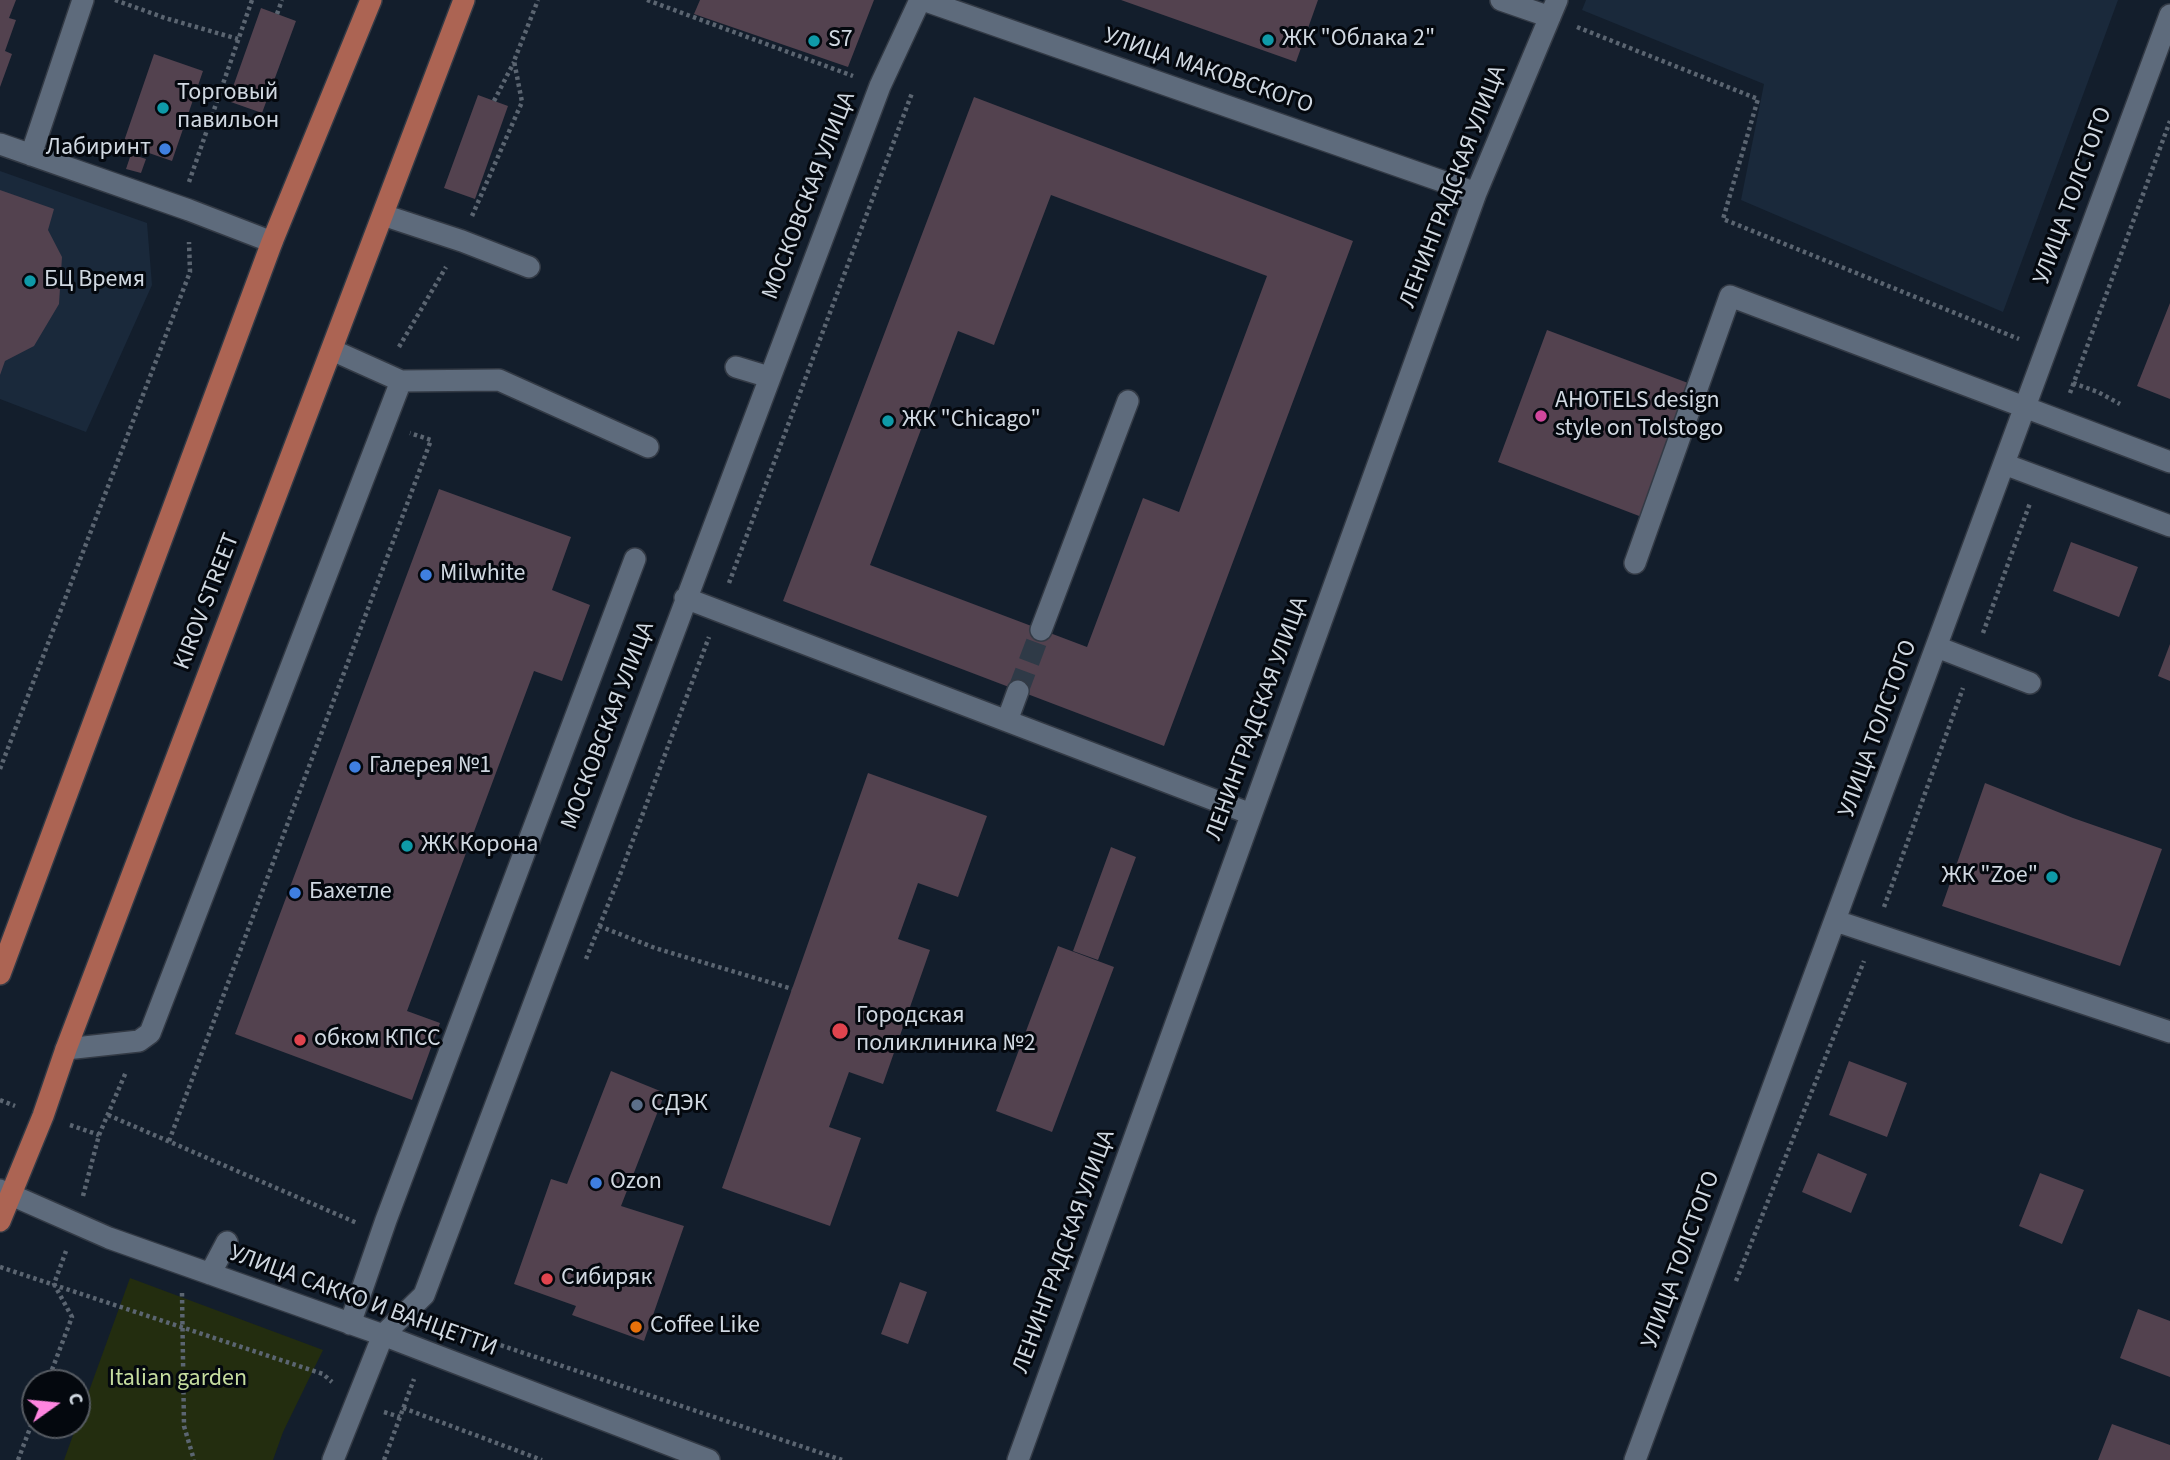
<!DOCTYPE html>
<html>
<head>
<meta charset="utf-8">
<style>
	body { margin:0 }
	#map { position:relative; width:2170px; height:1460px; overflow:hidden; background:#131e2c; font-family:"Source Sans 3",sans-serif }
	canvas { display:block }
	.north { position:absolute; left:21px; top:1369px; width:70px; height:70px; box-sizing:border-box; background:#04080e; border:2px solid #565b62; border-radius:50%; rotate:75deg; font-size:19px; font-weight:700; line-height:28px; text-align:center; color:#d0d8e1 }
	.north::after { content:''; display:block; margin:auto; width:24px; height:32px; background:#fe85df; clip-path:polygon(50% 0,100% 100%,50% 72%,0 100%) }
</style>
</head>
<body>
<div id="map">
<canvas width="2170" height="1460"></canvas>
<div class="north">С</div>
</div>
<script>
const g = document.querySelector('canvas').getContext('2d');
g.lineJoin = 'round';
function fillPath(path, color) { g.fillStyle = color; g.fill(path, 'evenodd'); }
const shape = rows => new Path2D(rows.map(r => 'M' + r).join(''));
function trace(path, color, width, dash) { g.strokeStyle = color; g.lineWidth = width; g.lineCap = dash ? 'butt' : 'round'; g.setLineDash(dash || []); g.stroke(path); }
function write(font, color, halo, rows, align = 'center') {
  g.font = font + ' "Source Sans 3",sans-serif'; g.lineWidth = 6; g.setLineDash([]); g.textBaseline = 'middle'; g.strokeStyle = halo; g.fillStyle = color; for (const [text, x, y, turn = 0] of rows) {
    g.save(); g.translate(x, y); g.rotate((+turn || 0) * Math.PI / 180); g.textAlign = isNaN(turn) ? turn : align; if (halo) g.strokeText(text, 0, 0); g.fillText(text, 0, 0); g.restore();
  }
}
fillPath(shape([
	[1586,0,2118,0,2003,312,1741,200,1764,84,1582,10],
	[0,171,147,223,152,285,86,432,0,399]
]), '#1a293b');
fillPath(shape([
	[130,1278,323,1350,283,1432,273,1460,64,1460]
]), '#232d0f');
fillPath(shape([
	[0,0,16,0,9,18,16,20,5,51,12,54,0,87],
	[700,0,874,0,848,67,694,14],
	[1121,0,1318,0,1296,62],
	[261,8,296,21,262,113,228,101],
	[154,54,203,71,172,161,123,144],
	[478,95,508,106,475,199,444,188],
	[974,97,1353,241,1164,746,783,601],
	[1051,195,1267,276,1179,512,1143,498,1087,647,870,565,958,331,994,345],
	[131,154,146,159,141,173,126,169],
	[0,190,54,209,48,230,62,257,59,304,34,346,5,361,0,375],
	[2170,303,2170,399,2137,386],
	[1547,330,1696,386,1647,519,1498,462],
	[439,489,571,537,552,590,590,605,562,681,534,671,407,1011,440,1023,412,1100,235,1034],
	[2071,542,2138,567,2119,617,2053,591],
	[2170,644,2170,681,2158,676],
	[868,773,987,816,958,897,918,883,898,939,930,950,883,1084,849,1072,829,1127,861,1138,830,1226,722,1188],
	[1985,783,2073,818,2162,849,2120,966,1942,906],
	[1111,847,1136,857,1098,960,1073,951],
	[1058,946,1114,967,1052,1132,996,1111],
	[1849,1061,1907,1083,1887,1137,1829,1115],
	[611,1071,665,1093,621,1206,684,1226,644,1341,572,1315,576,1306,514,1284,551,1179,567,1184],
	[1818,1153,1867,1174,1851,1213,1802,1192],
	[2040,1173,2084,1190,2062,1244,2019,1226],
	[900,1282,927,1292,908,1344,881,1334],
	[2138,1309,2170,1321,2170,1377,2120,1358],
	[2112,1424,2170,1445,2170,1460,2098,1460]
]), '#53424f');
trace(shape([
	[1018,691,1041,630]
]), '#2f3a47', 21, [21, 10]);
const minor = shape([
	[923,0,1476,193],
	[1501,0,1550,17],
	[0,144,189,210,272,242],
	[31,155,83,0],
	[383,215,462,241,529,267],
	[332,350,401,381,499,380,648,447],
	[736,367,769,377],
	[2004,464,2170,526],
	[1635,563,1730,296,2170,462],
	[685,598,1007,721,1018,691],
	[1041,630,1128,401],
	[1937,647,2030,683],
	[1007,721,1251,814],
	[1836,921,2170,1032],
	[66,1049,139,1041,150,1033,401,381],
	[0,1190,109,1238,383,1335,709,1460],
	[210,1274,227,1242],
	[350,1324,386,1220,635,559],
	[333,1460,383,1335,424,1295,880,86,920,0],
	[1018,1460,1476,193,1557,0],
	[1635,1460,2170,15]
]);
const major = shape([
	[0,974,272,242,371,0],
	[0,1221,43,1116,66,1049,464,0]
]);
trace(minor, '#333a45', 24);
trace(major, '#333a45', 24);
trace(shape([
	[115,0,165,18,238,39],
	[647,0,853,76],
	[277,14,282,0],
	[1577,27,1758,99,1723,219,2019,339],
	[494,101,514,62],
	[189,182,252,0],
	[472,216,522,102,514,61,538,0],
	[399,347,446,267],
	[2073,383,2098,392,2120,404],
	[2070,393,2170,121],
	[729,583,912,93],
	[1983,633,2030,503],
	[0,769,190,272,189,242],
	[1884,907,1963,688],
	[599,926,655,948,792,989],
	[586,959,618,880,709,637],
	[0,1100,15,1106],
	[108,1115,357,1223],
	[70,1125,99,1135],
	[169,1141,431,440,410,433],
	[83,1196,99,1135,126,1072],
	[0,1267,323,1374,332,1382],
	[1736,1281,1864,961],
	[182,1293,184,1426,194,1460],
	[494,1343,842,1460],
	[47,1383,72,1317,54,1284,66,1251],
	[403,1408,542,1460],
	[384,1412,400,1417],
	[18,1460,35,1415],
	[384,1460,414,1379]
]), '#5b6571', 4.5, [3.5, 3.5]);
trace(minor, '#5e6b7c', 21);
trace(major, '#ac6453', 21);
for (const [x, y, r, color] of [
	[1268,40,7,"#0f9aa8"],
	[814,41,7,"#0f9aa8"],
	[163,108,7,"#0f9aa8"],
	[165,149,7,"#3f7fe0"],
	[30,281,7,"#0f9aa8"],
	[1541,416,7,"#d1479c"],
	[888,421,7,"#0f9aa8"],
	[426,575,7,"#3f7fe0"],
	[355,767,7,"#3f7fe0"],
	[407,846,7,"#0f9aa8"],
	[2052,877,7,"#0f9aa8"],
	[295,893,7,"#3f7fe0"],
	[840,1031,9,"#e0444e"],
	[300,1040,7,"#e0444e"],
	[637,1105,7,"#5c6f8a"],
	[596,1183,7,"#3f7fe0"],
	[547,1279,7,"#e0444e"],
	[636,1327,7,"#e8710a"]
]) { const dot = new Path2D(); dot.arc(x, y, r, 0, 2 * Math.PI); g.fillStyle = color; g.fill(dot); trace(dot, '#04080e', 2.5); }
write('24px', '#d0d8e1', '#04080e', [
	["ЖК \"Облака 2\"",1282,40],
	["S7",828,41],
	["Торговый",177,94],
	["павильон",177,122],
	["Лабиринт",151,149,"right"],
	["БЦ Время",44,281],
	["AHOTELS design",1555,402],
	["style on Tolstogo",1555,430],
	["ЖК \"Chicago\"",902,421],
	["Milwhite",440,575],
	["Галерея №1",369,767],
	["ЖК Корона",421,846],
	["ЖК \"Zoe\"",2038,877,"right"],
	["Бахетле",309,893],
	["Городская",856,1017],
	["поликлиника №2",856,1045],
	["обком КПСС",314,1040],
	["СДЭК",651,1105],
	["Ozon",610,1183],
	["Сибиряк",561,1279],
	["Coffee Like",650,1327]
], 'left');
write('24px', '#d0d8e1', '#04080e', [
	["УЛИЦА МАКОВСКОГО",1208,72,19],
	["ЛЕНИНГРАДСКАЯ УЛИЦА",1454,187,-69],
	["МОСКОВСКАЯ УЛИЦА",810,196,-69],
	["УЛИЦА ТОЛСТОГО",2074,196,-70],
	["KIROV STREET",208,602,-69],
	["ЛЕНИНГРАДСКАЯ УЛИЦА",1258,719,-70],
	["МОСКОВСКАЯ УЛИЦА",609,726,-69],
	["УЛИЦА ТОЛСТОГО",1879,729,-70],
	["ЛЕНИНГРАДСКАЯ УЛИЦА",1065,1252,-70],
	["УЛИЦА ТОЛСТОГО",1682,1260,-70],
	["УЛИЦА САККО И ВАНЦЕТТИ",363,1302,20]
]);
write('24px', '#c5dc9e', '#04080e', [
	["Italian garden",178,1380]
]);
</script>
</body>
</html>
